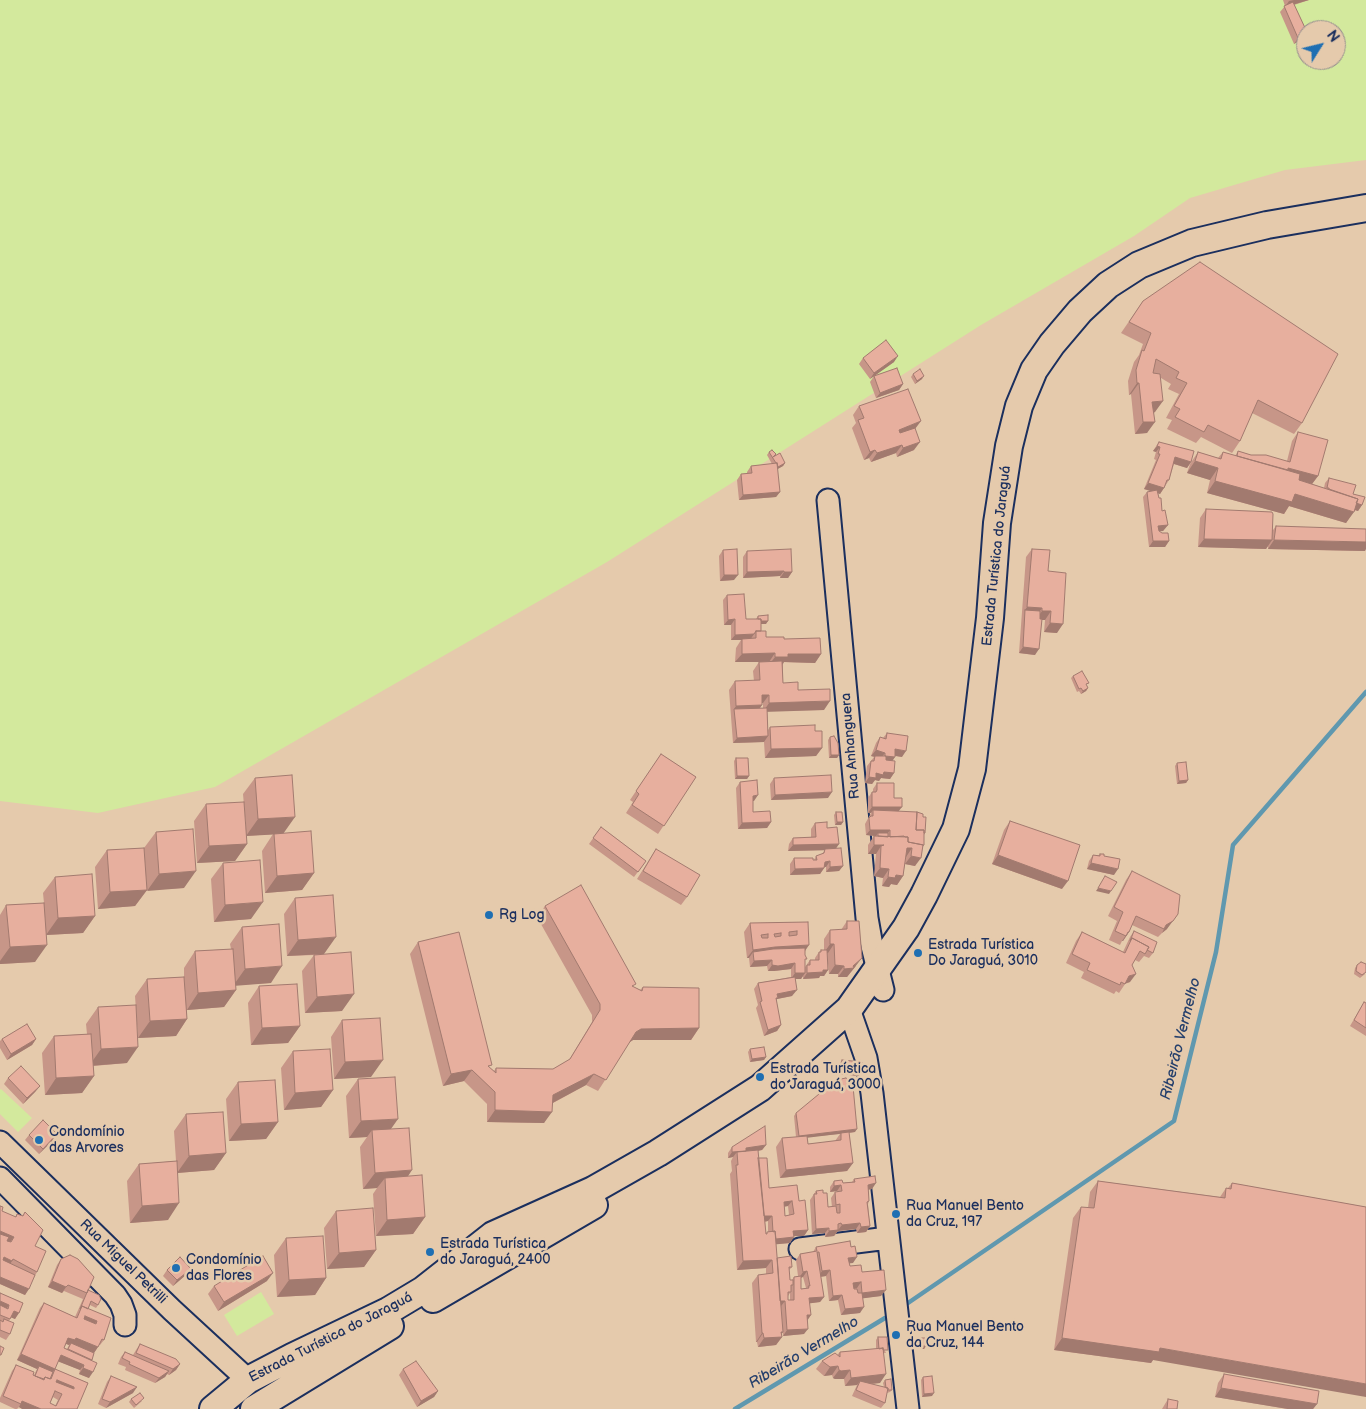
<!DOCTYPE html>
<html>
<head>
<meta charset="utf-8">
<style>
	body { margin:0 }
	#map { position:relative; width:1366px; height:1409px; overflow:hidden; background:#e5caac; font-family:"Balsamiq Sans",sans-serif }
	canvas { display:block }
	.north { position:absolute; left:1296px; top:20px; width:50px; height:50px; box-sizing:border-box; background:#e5caac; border:1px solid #948c8d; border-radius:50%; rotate:54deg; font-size:14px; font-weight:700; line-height:20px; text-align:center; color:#1b2f5e }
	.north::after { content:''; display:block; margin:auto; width:18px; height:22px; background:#1f6fb2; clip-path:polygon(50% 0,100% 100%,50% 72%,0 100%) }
</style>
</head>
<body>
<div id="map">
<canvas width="1366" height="1409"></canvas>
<div class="north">N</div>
</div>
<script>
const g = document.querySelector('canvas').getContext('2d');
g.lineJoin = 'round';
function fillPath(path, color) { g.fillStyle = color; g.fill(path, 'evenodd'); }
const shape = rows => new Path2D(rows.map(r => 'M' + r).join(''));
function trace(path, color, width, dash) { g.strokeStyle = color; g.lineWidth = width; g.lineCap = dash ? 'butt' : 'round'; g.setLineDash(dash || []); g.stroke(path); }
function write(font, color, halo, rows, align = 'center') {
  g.font = font + ' "Balsamiq Sans",sans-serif'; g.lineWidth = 5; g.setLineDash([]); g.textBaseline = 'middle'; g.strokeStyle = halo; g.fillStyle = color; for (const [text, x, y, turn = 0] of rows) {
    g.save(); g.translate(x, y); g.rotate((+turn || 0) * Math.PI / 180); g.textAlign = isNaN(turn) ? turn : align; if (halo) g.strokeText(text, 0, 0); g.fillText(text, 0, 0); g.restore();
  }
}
fillPath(shape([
	[0,0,1366,0,1366,160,1285,170,1190,198,1134,236,981,325,607,562,215,787,98,813,0,801],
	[1306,30,1336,30,1336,60,1306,60],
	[1,1089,32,1118,18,1132,0,1114,0,1090],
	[261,1292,274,1314,237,1336,224,1315]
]), '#d3e99d');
trace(shape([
	[908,1303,1174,1121,1216,952,1233,845,1366,692],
	[735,1409,885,1318]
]), '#5f98af', 4.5);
const minor = shape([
	[828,500,867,918,872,946,883,990],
	[849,1009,866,1058,872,1093,908,1409],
	[0,1142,172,1310,248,1380],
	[0,1178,115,1295,121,1304,125,1315,125,1325],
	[800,1249,888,1238]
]);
const major = shape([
	[433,1299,594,1205],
	[213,1409,248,1380,292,1357,388,1311,423,1290,493,1235,593,1190,658,1153,760,1088,849,1009,906,928,924,895,956,829,972,769,990,618,997,523,1009,446,1019,406,1034,370,1052,344,1080,311,1108,285,1139,265,1192,243,1267,225,1366,208],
	[254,1409,390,1326]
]);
trace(minor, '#1b2f5e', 25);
trace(major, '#1b2f5e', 30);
trace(minor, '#e5caac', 21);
trace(major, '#e5caac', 26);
fillPath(shape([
	[1283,0,1309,0,1294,5,1306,30,1306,35,1303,38,1294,44,1280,12,1285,6],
	[1143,301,1302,423,1294,434,1252,413,1240,441,1232,453,1201,437,1196,443,1167,429,1172,420,1166,418,1179,394,1168,389,1171,384,1161,378,1155,412,1154,413,1147,433,1135,434,1131,394,1129,395,1128,381,1134,362,1139,355,1143,344,1121,333],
	[863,358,894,362,870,379,859,364],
	[913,374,922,379,915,384,911,377],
	[874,376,903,384,899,390,876,398,870,382],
	[859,406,915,428,914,450,897,457,896,453,871,462,869,458,864,460,852,428,856,423,853,415],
	[1298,432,1318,476,1312,484,1324,488,1325,483,1329,478,1353,494,1362,505,1358,511,1354,510,1346,523,1289,506,1284,514,1207,493,1210,480,1187,473,1190,464,1198,452,1218,458,1223,452,1235,456,1238,451,1251,455,1287,461,1292,441],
	[1159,442,1191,462,1187,468,1174,464,1169,480,1160,494,1158,493,1162,511,1168,525,1163,531,1159,531,1169,541,1165,547,1149,547,1143,497,1147,492,1151,491,1144,489,1156,460,1154,459,1156,452,1153,451],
	[769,452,785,463,783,466,777,469,780,492,776,497,739,500,737,480,741,474,747,474,747,472,751,466,772,464,767,455],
	[1206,509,1273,530,1276,526,1365,551,1268,549,1268,546,1266,549,1198,547,1200,518],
	[1032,549,1048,571,1057,633,1044,632,1045,620,1042,620,1035,655,1019,653,1026,557],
	[723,550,734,580,720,581,719,556],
	[747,551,792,572,788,578,780,578,780,576,743,578,743,557],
	[727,595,746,619,756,619,758,616,766,624,761,624,761,631,766,637,784,639,821,654,815,663,784,662,783,664,783,683,798,690,824,710,767,711,768,730,770,727,815,731,822,748,816,756,765,758,764,742,733,743,729,690,735,681,754,681,753,671,759,662,763,662,735,662,736,648,741,640,731,640,731,625,724,625,723,600],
	[762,703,763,703,763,708,760,708],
	[1073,676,1087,686,1088,688,1086,691,1081,694,1079,691,1077,692,1071,678],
	[887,733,902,757,895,756,892,761,894,773,890,779,881,778,879,781,875,780,872,784,865,783,867,766,874,757,871,756,876,743,880,737,883,738],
	[830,737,839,755,837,758,829,758,828,740],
	[661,754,696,777,658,834,626,813,633,802,630,800],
	[736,758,749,776,747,779,735,779,734,761],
	[1177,763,1188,780,1186,783,1177,784,1175,766],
	[255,778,284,833,314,873,302,890,265,893,262,851,273,834,246,836,247,844,235,861,197,863,194,821,206,804,246,828,243,794],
	[774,778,828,798,771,800,770,784],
	[740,782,754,801,753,801,753,812,771,822,767,828,738,829,736,788],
	[877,783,894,798,899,812,923,817,925,833,924,835,922,848,915,866,905,864,906,857,903,876,897,885,891,884,889,887,882,886,883,878,874,876,876,854,868,854,868,845,874,836,876,836,866,835,865,824,871,813,868,813,868,798,872,792,873,792,873,789],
	[836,812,843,822,841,825,835,825,834,815],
	[1010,821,1062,889,992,864,1004,830],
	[815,823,827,828,843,866,839,871,826,872,826,867,825,867,820,874,790,875,790,864,794,858,814,860,816,856,822,854,825,850,788,851,789,844,793,838,811,837,811,829],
	[601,827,646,861,634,877,589,844],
	[156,832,184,888,147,890,135,906,98,909,95,867,107,850,144,848],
	[656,849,687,897,681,905,637,879],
	[1100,854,1104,856,1114,875,1087,869,1089,861,1093,855,1099,855],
	[223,863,251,919,214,922,211,879],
	[1132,871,1167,929,1162,933,1158,937,1132,925,1129,932,1123,941,1122,941,1120,945,1109,940,1117,921,1108,916,1126,880],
	[55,877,95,916,83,933,46,935,35,962,0,964,0,915,6,905,44,903,43,893],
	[295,898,324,954,342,1011,305,1013,302,971,314,955,287,956,284,914],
	[545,906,634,987,640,990,643,987,699,1028,691,1040,633,1040,629,1043,598,1091,586,1085,553,1103,544,1123,487,1122,487,1104,464,1081,443,1086,410,954,418,942,490,1068,494,1071,496,1068,553,1069,569,1060,592,1022,592,1015,537,917],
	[847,921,856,966,847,977,838,977,838,974,829,974,827,953,828,970,824,976,820,976,819,978,803,979,803,976,801,979,795,979,792,996,777,999,776,1000,781,1025,777,1031,764,1036,756,1008,758,1005,754,989,758,983,791,977,791,969,774,971,768,971,767,966,750,967,749,958,747,958,744,932,750,923,808,922,805,952,805,967,810,960,815,960,815,958,819,952,820,952,821,950,824,950,824,939,830,930,841,930],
	[242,927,271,983,235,985,236,990,224,1007,187,1010,187,1019,176,1036,138,1038,135,996,147,979,184,977,184,968,195,951,231,949,230,944],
	[1134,931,1153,953,1149,958,1144,956,1139,962,1135,960,1132,965,1130,982,1125,984,1119,993,1116,991,1114,994,1081,978,1084,972,1066,963,1076,941,1082,932,1123,952,1130,937],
	[1357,965,1365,974,1360,978,1354,974,1355,968],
	[259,986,300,1026,288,1043,251,1045,248,1003],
	[1364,1002,1366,1003,1366,1036,1350,1026],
	[98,1007,127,1063,93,1066,94,1076,82,1093,45,1095,42,1053,54,1036,87,1034,86,1024],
	[342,1020,371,1077,334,1079,331,1037],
	[2,1039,36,1039,32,1045,7,1060,0,1048,0,1041],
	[750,1049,766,1057,764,1060,750,1062,748,1052],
	[293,1051,333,1090,321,1107,284,1110,281,1068],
	[842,1060,859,1076,839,1074,840,1063],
	[8,1078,40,1086,35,1092,23,1104,4,1084],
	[358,1079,390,1129,408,1176,425,1217,413,1234,376,1236,373,1194,377,1188,363,1189,360,1147,367,1137,349,1138,346,1096],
	[238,1082,278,1122,266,1139,229,1141,226,1099],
	[796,1113,855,1132,849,1133,853,1163,847,1171,780,1178,776,1147,782,1138,796,1137,794,1116],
	[840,1134,835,1141,808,1144,807,1137],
	[186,1114,226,1153,214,1170,177,1173,168,1220,130,1223,127,1181,139,1164,176,1161,174,1131],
	[29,1135,53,1140,39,1154,25,1140],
	[766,1145,762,1150,758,1151,758,1158,769,1188,799,1201,808,1230,804,1236,794,1236,790,1243,776,1244,777,1258,792,1267,789,1270,790,1280,792,1280,794,1277,798,1276,796,1260,800,1254,813,1252,816,1247,853,1263,849,1263,850,1266,862,1272,881,1296,863,1298,860,1313,841,1315,838,1300,829,1301,826,1276,821,1277,824,1297,820,1302,810,1303,804,1334,783,1336,781,1306,783,1332,781,1334,782,1337,776,1345,758,1347,757,1342,756,1342,752,1283,758,1275,766,1274,766,1268,737,1270,730,1174,732,1171,731,1161,733,1157,728,1158,728,1153,732,1147],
	[788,1206,789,1215,785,1216,784,1207],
	[768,1221,768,1232,766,1234,765,1222],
	[803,1277,806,1288,801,1289,801,1278],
	[790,1293,790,1300,788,1300,788,1296],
	[854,1179,872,1189,868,1190,869,1201,868,1204,870,1226,866,1232,857,1233,856,1229,838,1231,834,1236,825,1237,825,1233,812,1234,810,1200,816,1191,823,1193,828,1207,832,1207,831,1198,835,1192,837,1192,837,1191,830,1192,830,1187,834,1181,843,1183,852,1182],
	[1098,1181,1220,1197,1226,1188,1228,1188,1232,1183,1366,1207,1153,1360,1151,1363,1054,1350,1073,1218,1081,1207,1088,1208,1090,1192],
	[0,1206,2,1211,15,1217,17,1214,22,1216,25,1212,35,1246,37,1272,25,1295,0,1284],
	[336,1211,376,1250,364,1267,327,1269,324,1228],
	[286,1238,326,1278,315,1295,277,1297,274,1255],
	[61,1259,88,1290,98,1305,96,1308,90,1305,88,1309,111,1318,104,1340,100,1345,99,1345,94,1353,92,1360,89,1378,79,1374,80,1370,58,1361,55,1369,88,1383,77,1409,21,1408,19,1407,17,1409,15,1409,0,1402,0,1398,12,1371,16,1365,34,1375,37,1369,17,1360,40,1308,44,1303,75,1317,83,1299,64,1291,62,1293,48,1287,57,1265],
	[66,1344,69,1345,67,1349,64,1348],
	[53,1397,58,1400,55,1406,50,1403],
	[191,1269,187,1274,173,1286,163,1276,167,1270],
	[267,1281,218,1311,208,1294,214,1286],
	[0,1293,23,1303,15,1319,11,1317,9,1321,10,1334,6,1340,0,1337],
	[878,1337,886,1353,884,1353,880,1383,871,1384,884,1387,883,1383,885,1380,892,1390,890,1392,887,1393,885,1403,881,1408,852,1396,857,1385,845,1386,844,1379,835,1379,833,1378,832,1375,824,1376,816,1369,822,1361,837,1355,840,1352,876,1349,876,1340],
	[918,1338,926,1346,924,1349,916,1349,916,1341],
	[140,1344,180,1364,176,1370,169,1375,167,1374,165,1377,155,1383,125,1370,126,1367,118,1364,121,1357,125,1352,133,1355,136,1350],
	[403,1369,438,1391,434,1397,417,1407,399,1375],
	[1224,1374,1317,1404,1313,1409,1288,1409,1215,1397,1218,1383],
	[111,1376,133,1393,106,1408,98,1404,107,1382],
	[923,1377,932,1396,922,1397,921,1380],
	[131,1399,142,1401,134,1408,129,1402],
	[1168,1399,1177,1409,1162,1409]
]), '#c79688');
fillPath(shape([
	[1294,0,1309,0,1285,7,1289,1],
	[1306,33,1303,38,1294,44,1298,38],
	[898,356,894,362,870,379,874,373],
	[924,376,922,379,915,384,917,381],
	[1137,383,1139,383,1131,394,1129,395],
	[903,384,899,390,876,398,880,393],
	[1163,401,1155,412,1144,414,1152,402],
	[921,421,915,429,893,438,899,430],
	[1143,422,1155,422,1147,433,1135,434],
	[920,442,914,450,897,457,903,448],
	[902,445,896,453,871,462,877,453],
	[1157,446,1160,447,1156,452,1153,451],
	[875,450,869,458,864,460,870,452],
	[1175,457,1191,462,1187,468,1171,463],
	[1195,461,1218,468,1210,480,1187,473],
	[785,463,783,466,776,470,778,467],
	[1288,468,1318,476,1312,484,1284,477],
	[1215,481,1295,494,1354,512,1346,523,1289,506,1284,514,1207,493],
	[1148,483,1164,488,1160,494,1144,489],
	[780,492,776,497,739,500,743,495],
	[1328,494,1362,505,1358,511,1324,500],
	[1168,525,1163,531,1154,532,1158,526],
	[1204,539,1272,540,1266,549,1198,547],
	[1274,540,1366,542,1366,549,1365,551,1268,549],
	[1153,541,1169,541,1165,547,1149,547],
	[784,571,780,576,743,578,747,572],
	[784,572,792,572,788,578,780,578],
	[724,575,738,575,734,580,720,581],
	[1027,607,1042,608,1036,617,1025,610],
	[1042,611,1051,611,1045,620,1036,620],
	[735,619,731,625,724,625,728,620],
	[759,621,768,621,766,624,757,624],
	[1050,623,1063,624,1057,633,1044,632],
	[754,634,750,640,731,640,735,635],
	[1023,647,1039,649,1035,655,1019,653],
	[775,653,769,662,735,662,742,654],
	[788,654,821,654,815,663,784,662,782,665,769,665,775,657],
	[1088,688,1086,691,1081,694,1083,691],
	[762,695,769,695,763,703,756,704],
	[830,701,824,710,763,712,769,703],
	[762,705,756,714,734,709,736,706],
	[768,736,764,742,733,743,737,738],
	[822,748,816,756,765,758,771,749],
	[895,749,906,751,902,757,891,755],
	[876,750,885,753,881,758,871,756],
	[831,755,839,755,837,758,829,758],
	[885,756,895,757,891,763,881,762],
	[884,772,894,773,890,779,881,778,879,781,875,780,872,784,865,783,869,777,876,773],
	[737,776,749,776,747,779,735,779],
	[1188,780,1186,783,1177,784,1179,781],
	[832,792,828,798,771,800,775,795],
	[758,795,754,801,749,801,753,796],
	[872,807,902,807,898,812,873,810,871,813,868,813],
	[295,817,283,834,246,836,258,819],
	[771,822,767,828,738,829,742,823],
	[837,822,843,822,841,825,835,825],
	[870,830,890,830,886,836,878,833,876,836,866,835],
	[906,843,924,845,920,851,912,848,906,857,901,856],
	[247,844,235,861,197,863,209,846],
	[839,844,835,850,788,851,793,845],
	[874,845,884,845,881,846,876,854,868,854],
	[998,855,1068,881,1062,889,992,864],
	[911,856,921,858,915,866,905,864],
	[830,861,826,867,821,867,825,862],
	[1091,863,1118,869,1114,875,1087,869],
	[843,866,839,871,826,872,830,867],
	[824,868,820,874,790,875,795,869],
	[880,868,889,869,883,878,874,876],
	[196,871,184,888,147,891,159,874],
	[314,873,302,890,265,893,277,876],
	[896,875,903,876,897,885,891,884,889,887,882,886,888,877],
	[1098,888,1111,891,1109,894,1096,891],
	[147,890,135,906,98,909,110,892],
	[263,902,251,919,214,922,225,905],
	[1178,914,1167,929,1162,933,1166,925],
	[95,916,83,933,46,935,58,918],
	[1128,932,1129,932,1123,941,1122,941],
	[336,937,324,954,287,956,298,940],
	[830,944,834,944,828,953,824,953],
	[47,945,35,962,0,964,0,961,10,947],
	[809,945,803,954,753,952,749,958,747,958,753,950,775,947],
	[862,958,847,977,838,977,844,969,853,966],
	[772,960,767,966,750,967,754,961],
	[795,963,791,969,774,971,768,971,772,965],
	[835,965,844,966,838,974,829,974],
	[282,966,271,983,233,986,245,969],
	[823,970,828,970,824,976,820,976,819,978,803,979,807,973],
	[795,973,805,973,801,979,791,979],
	[1136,974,1130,982,1123,984,1129,976],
	[236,990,224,1007,187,1010,198,993],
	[797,990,792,996,777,999,774,1003,777,994],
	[354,994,342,1011,305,1013,317,997],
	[187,1019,176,1036,138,1038,150,1021],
	[781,1025,777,1031,764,1036,768,1030],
	[300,1026,288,1043,251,1045,262,1028],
	[699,1028,691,1040,633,1040,628,1043,636,1032,641,1029],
	[36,1039,32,1045,7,1060,11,1054],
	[138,1047,127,1063,89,1066,101,1049],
	[766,1057,764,1060,750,1062,752,1059],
	[383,1060,371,1077,334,1079,345,1062],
	[472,1070,464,1081,443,1086,451,1074],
	[841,1071,861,1074,859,1076,839,1074],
	[594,1074,586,1085,545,1107,553,1095],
	[94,1076,82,1093,45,1095,56,1078],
	[40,1086,35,1092,23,1104,27,1098],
	[333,1090,321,1107,284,1110,295,1093],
	[495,1110,552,1112,544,1123,487,1122],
	[398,1119,386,1136,372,1130,367,1137,349,1138,361,1121],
	[278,1122,266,1139,229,1141,241,1124],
	[857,1129,855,1132,797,1139,799,1136],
	[57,1134,53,1140,39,1154,43,1149],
	[766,1145,762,1150,744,1153,737,1152,733,1157,728,1158,732,1152,746,1148],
	[226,1153,214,1170,177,1173,189,1156],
	[853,1163,847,1171,780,1178,786,1170],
	[412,1170,401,1187,385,1178,377,1188,363,1189,375,1173],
	[876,1183,872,1189,864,1190,868,1185],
	[841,1185,837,1191,830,1192,834,1186],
	[792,1201,788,1206,780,1207,784,1202],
	[179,1203,168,1220,130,1223,142,1206],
	[764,1216,772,1216,768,1221,759,1222],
	[425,1217,413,1234,376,1236,387,1220],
	[860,1223,856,1229,838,1231,834,1236,825,1237,829,1231,838,1230,842,1225],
	[870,1226,866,1232,857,1233,861,1227],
	[829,1228,825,1233,812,1234,816,1229],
	[808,1230,804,1236,789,1236,793,1231],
	[0,1231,14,1237,10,1242,0,1238],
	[794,1237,790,1243,769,1245,773,1239],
	[376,1250,364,1267,327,1269,339,1253],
	[4,1257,12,1261,8,1267,0,1263],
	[857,1257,853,1263,844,1264,848,1258],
	[772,1260,766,1268,737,1270,743,1261],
	[191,1269,187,1274,173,1286,177,1280],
	[830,1270,826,1276,818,1277,822,1271],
	[807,1271,803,1277,799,1278,803,1272],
	[273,1273,267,1281,218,1311,224,1302],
	[0,1277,29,1289,25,1295,0,1284],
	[326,1278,315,1295,277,1297,289,1280],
	[52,1281,66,1287,62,1293,48,1287],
	[861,1282,857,1288,849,1289,853,1283],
	[886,1290,881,1296,858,1299,862,1293],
	[842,1295,838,1300,829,1301,833,1296],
	[824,1297,820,1302,805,1304,809,1298],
	[0,1301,9,1305,5,1311,0,1309],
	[778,1301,785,1301,781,1306],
	[864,1307,860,1313,841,1315,845,1309],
	[14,1311,19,1313,15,1319,10,1317],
	[807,1315,811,1315,807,1321],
	[85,1316,97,1321,93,1326,81,1322],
	[808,1329,804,1334,783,1336,787,1330],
	[781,1332,783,1332,779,1337,782,1337,776,1345,758,1347,764,1338],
	[762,1333,763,1333,757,1342,756,1342],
	[68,1338,76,1338,98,1347,94,1353,71,1343,69,1345,64,1343],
	[1062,1338,1160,1348,1366,1384,1366,1397,1153,1360,1151,1363,1054,1350],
	[918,1346,926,1346,924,1349,916,1349],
	[21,1354,55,1369,51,1375,39,1366,37,1369,17,1360],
	[61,1355,84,1365,80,1370,57,1361],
	[180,1364,176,1370,169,1375,173,1369],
	[838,1366,832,1375,824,1376,830,1367],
	[83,1368,93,1372,89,1378,79,1374],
	[839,1370,850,1370,844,1379,835,1379,833,1378],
	[169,1371,165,1377,155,1383,159,1378],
	[886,1374,880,1383,858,1385,860,1381,857,1385,845,1386,851,1378],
	[57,1380,74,1387,70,1393,53,1385],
	[137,1387,133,1393,106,1408,110,1402],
	[1221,1388,1317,1404,1313,1409,1288,1409,1215,1397],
	[438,1391,434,1397,417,1407,421,1401],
	[934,1393,932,1396,922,1397,924,1394],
	[22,1401,41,1409,22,1409,19,1407]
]), '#a27a6f');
const building = shape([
	[1293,2,1306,30,1306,33,1298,38,1284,6,1293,2],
	[1200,262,1338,354,1302,423,1258,400,1240,441,1208,425,1204,432,1175,417,1180,409,1174,406,1187,383,1176,378,1179,372,1156,359,1153,373,1160,374,1163,401,1152,402,1155,422,1143,422,1139,383,1137,383,1136,370,1142,350,1144,351,1151,333,1129,322,1143,301,1200,262],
	[886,340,898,356,874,373,863,358,886,340],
	[897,368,903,384,880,393,874,376,897,368],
	[920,369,924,376,917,381,913,374,920,369],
	[908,389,921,421,899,430,900,433,915,428,920,442,903,448,902,445,877,453,875,450,870,452,858,420,864,418,859,406,908,389],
	[1298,432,1328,440,1318,476,1288,468,1288,470,1237,456,1238,451,1251,455,1266,455,1290,462,1298,432],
	[1159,442,1194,451,1191,462,1175,457,1169,480,1167,480,1164,488,1148,483,1160,454,1158,454,1160,447,1157,446,1159,442],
	[772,450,776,454,773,457,780,453,785,463,778,467,777,463,776,463,769,452,772,450],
	[1198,452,1221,459,1223,452,1300,474,1299,480,1358,499,1354,512,1295,494,1292,502,1215,481,1218,468,1195,461,1198,452],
	[777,463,780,492,743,495,741,474,752,473,751,466,777,463],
	[1329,478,1356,485,1353,494,1365,497,1362,505,1356,503,1358,499,1329,489,1329,488,1327,488,1329,478],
	[1157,490,1159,498,1161,498,1162,511,1165,510,1168,525,1158,526,1159,531,1162,533,1168,533,1169,541,1153,541,1147,492,1157,490],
	[1206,509,1272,512,1273,514,1272,540,1204,539,1206,509],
	[1276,526,1366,529,1366,542,1274,540,1276,526],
	[737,549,738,575,724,575,723,550,737,549],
	[791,549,792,572,784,572,784,571,747,572,747,551,791,549],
	[1032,549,1050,550,1048,571,1066,573,1063,624,1050,623,1051,611,1042,611,1042,608,1027,607,1032,549],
	[744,594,746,619,761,619,761,631,756,631,754,634,735,635,735,619,728,620,727,595,744,594],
	[1025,610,1040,611,1040,619,1042,619,1039,649,1023,647,1025,610],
	[768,615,768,621,761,621,761,619,758,619,758,616,768,615],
	[756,631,766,631,766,637,784,637,784,639,820,638,821,654,788,654,788,657,775,657,775,653,742,654,742,639,756,638,756,631],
	[782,661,783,683,798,682,798,690,830,689,830,701,769,703,769,695,762,695,762,705,736,706,735,681,760,680,759,662,782,661],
	[1082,671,1089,683,1086,684,1088,688,1083,691,1081,688,1079,689,1073,676,1082,671],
	[767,708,768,736,737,738,734,709,767,708],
	[815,725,815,731,822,731,822,748,771,749,770,727,815,725],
	[887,733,908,736,906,751,895,749,895,757,885,756,885,753,876,750,880,737,886,739,887,733],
	[834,736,838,743,839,755,831,755,830,737,834,736],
	[661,754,696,777,664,826,632,805,639,794,636,791,661,754],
	[875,756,886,756,886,760,895,761,894,773,884,772,883,775,876,773,876,778,869,777,871,761,874,761,875,756],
	[736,758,748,758,749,776,737,776,736,758],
	[1186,762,1188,780,1179,781,1177,763,1186,762],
	[292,775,295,817,258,819,255,778,292,775],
	[831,775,832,792,775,795,774,778,831,775],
	[757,780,758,795,753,796,753,812,770,811,771,822,742,823,740,782,757,780],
	[877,783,894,783,894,798,902,798,902,807,872,807,872,792,876,792,877,790,877,783],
	[244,802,247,844,209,846,206,804,244,802],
	[873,810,917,812,916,830,924,830,924,845,908,842,908,837,905,837,904,836,890,837,890,830,870,830,869,818,871,816,873,816,873,810],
	[836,812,842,812,843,822,837,822,836,812],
	[917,812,923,814,923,817,926,817,925,833,924,833,924,830,916,830,917,812],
	[1010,821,1080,845,1068,881,998,855,1010,821],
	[827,822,827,828,837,827,839,844,793,845,793,838,816,837,815,823,827,822],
	[601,827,646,861,638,872,593,838,601,827],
	[193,829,196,871,159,874,156,832,193,829],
	[311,831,314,873,277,876,274,834,311,831],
	[878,833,888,833,888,837,878,836,878,833],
	[874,836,908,837,908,842,923,845,921,858,911,856,912,848,907,848,903,876,896,875,895,878,888,877,889,869,880,868,881,846,884,845,874,845,874,836],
	[144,848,147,890,110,892,107,850,144,848],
	[841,848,843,866,830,867,830,861,825,862,824,868,795,869,794,858,813,858,813,860,817,860,816,856,824,853,825,849,841,848],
	[656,849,700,875,687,897,643,871,656,849],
	[1100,854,1104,854,1104,856,1120,859,1118,869,1091,863,1093,855,1100,856,1100,854],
	[260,860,263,902,225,905,223,863,260,860],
	[1132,871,1180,895,1178,914,1173,921,1166,925,1164,929,1136,916,1129,932,1128,932,1126,936,1115,931,1123,912,1114,907,1132,871],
	[92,874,95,916,58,918,55,877,92,874],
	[1105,876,1117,882,1111,891,1098,888,1105,876],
	[581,885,636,984,632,986,642,991,643,987,699,988,699,1028,641,1029,636,1032,606,1080,594,1074,553,1095,552,1112,495,1110,495,1092,472,1070,451,1074,418,942,459,932,492,1065,488,1066,496,1073,496,1068,553,1069,570,1059,600,1010,600,1004,545,906,581,885],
	[333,895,336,937,298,940,295,898,333,895],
	[44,903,47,945,10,947,6,905,44,903],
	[847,921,859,921,862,958,853,966,854,968,844,969,844,966,835,965,834,944,830,944,830,930,847,929,847,921],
	[808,922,809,945,775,947,753,950,750,923,808,922],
	[797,931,797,935,789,936,789,932,797,931],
	[781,933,781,936,775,937,774,934,781,933],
	[768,934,768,938,762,938,761,935,768,934],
	[279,924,282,966,245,969,242,927,279,924],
	[1134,931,1157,942,1153,953,1147,950,1149,947,1132,938,1130,941,1134,931],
	[1082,932,1125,953,1132,938,1149,947,1145,954,1140,951,1132,965,1136,974,1129,976,1125,984,1121,982,1120,985,1087,970,1090,963,1072,954,1082,932],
	[805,948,805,955,807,959,805,959,805,973,795,973,795,963,778,966,772,965,772,960,754,961,753,952,773,949,805,948],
	[233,949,236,990,198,993,195,951,233,949],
	[821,950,827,950,828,970,823,970,823,972,807,973,807,965,810,965,810,960,819,960,819,952,821,952,821,950],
	[351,952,354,994,317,997,314,955,351,952],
	[1361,962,1366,964,1366,972,1362,975,1356,971,1357,965,1361,962],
	[184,977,187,1019,150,1021,147,979,184,977],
	[795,977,797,990,777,994,778,998,776,998,781,1025,768,1030,760,1002,762,1001,758,983,795,977],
	[297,984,300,1026,262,1028,259,986,297,984],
	[1364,1002,1366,1003,1366,1028,1354,1020,1364,1002],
	[136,1005,138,1047,101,1049,98,1007,136,1005],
	[380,1018,383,1060,345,1062,342,1020,380,1018],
	[27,1024,36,1039,11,1054,2,1039,27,1024],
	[91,1034,94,1076,56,1078,54,1036,91,1034],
	[764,1047,766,1057,752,1059,750,1049,764,1047],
	[330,1049,333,1090,295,1093,293,1051,330,1049],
	[842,1060,862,1062,861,1074,841,1071,842,1060],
	[21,1066,40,1086,27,1098,8,1078,21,1066],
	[395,1077,398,1119,361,1121,358,1079,395,1077],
	[846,1078,853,1086,857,1129,799,1136,796,1113,836,1080,846,1078],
	[275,1080,278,1122,241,1124,238,1082,275,1080],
	[223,1112,226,1153,189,1156,186,1114,223,1112],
	[43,1120,57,1134,43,1149,29,1135,43,1120],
	[765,1126,766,1145,746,1148,746,1151,732,1152,732,1147,765,1126],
	[409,1128,412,1170,375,1173,372,1130,409,1128],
	[849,1132,853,1163,786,1170,782,1138,807,1136,808,1144,841,1140,841,1133,849,1132],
	[758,1150,766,1234,767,1234,767,1232,775,1231,783,1332,781,1332,782,1337,764,1338,763,1333,762,1333,758,1275,773,1273,772,1260,743,1261,736,1165,738,1165,737,1152,758,1150],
	[758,1158,767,1158,769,1188,797,1185,799,1201,805,1200,808,1230,793,1231,794,1237,776,1239,775,1231,773,1232,772,1216,764,1216,758,1158],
	[792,1201,794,1214,785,1216,784,1202,792,1201],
	[177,1161,179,1203,142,1206,139,1164,177,1161],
	[422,1175,425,1217,387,1220,385,1178,422,1175],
	[875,1176,876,1183,868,1185,869,1201,867,1202,870,1226,861,1227,860,1223,842,1225,841,1223,838,1224,838,1230,829,1231,829,1228,816,1229,814,1194,817,1194,816,1191,823,1190,823,1193,827,1193,828,1207,836,1206,837,1213,840,1213,840,1204,836,1205,835,1192,842,1191,841,1185,834,1186,834,1181,842,1180,843,1183,855,1182,854,1179,875,1176],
	[1098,1181,1225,1198,1226,1188,1231,1189,1232,1183,1366,1207,1366,1384,1160,1348,1159,1352,1062,1338,1081,1207,1094,1208,1098,1181],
	[0,1206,3,1207,2,1211,16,1217,17,1214,23,1216,25,1212,43,1230,35,1246,46,1251,37,1272,13,1259,12,1261,4,1257,3,1260,35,1275,29,1289,0,1277,0,1234,9,1237,7,1241,11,1242,14,1237,0,1231,0,1206],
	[373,1208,376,1250,339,1253,336,1211,373,1208],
	[323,1236,326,1278,289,1280,286,1238,323,1236],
	[850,1241,851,1247,855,1246,857,1257,848,1258,850,1266,861,1265,862,1272,884,1270,886,1290,862,1293,864,1307,845,1309,842,1295,833,1296,830,1270,822,1271,819,1252,817,1252,824,1297,809,1298,811,1315,807,1315,808,1329,787,1330,785,1301,780,1301,777,1258,791,1256,792,1267,789,1267,790,1280,793,1280,793,1285,791,1285,791,1292,788,1292,788,1300,794,1300,794,1277,801,1276,801,1289,809,1288,808,1286,810,1286,807,1271,803,1272,800,1254,817,1251,816,1247,850,1241],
	[861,1282,862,1293,858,1293,857,1289,854,1289,853,1283,861,1282],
	[70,1255,78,1259,94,1277,87,1293,68,1285,66,1287,52,1281,61,1259,70,1255],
	[263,1256,273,1273,224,1302,214,1286,263,1256],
	[180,1257,191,1269,177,1280,167,1270,180,1257],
	[88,1290,99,1295,101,1299,98,1305,91,1301,88,1309,82,1306,80,1309,88,1290],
	[0,1293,23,1303,19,1313,14,1311,10,1319,0,1315,0,1305,8,1309,9,1305,0,1301,0,1293],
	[44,1303,77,1318,82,1306,111,1318,104,1340,102,1339,98,1347,76,1338,75,1340,68,1338,64,1348,97,1363,93,1372,83,1368,84,1365,61,1355,55,1369,21,1354,44,1303],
	[85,1316,97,1321,96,1324,84,1319,85,1316],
	[4,1319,14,1323,10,1334,0,1330,0,1320,3,1322,4,1319],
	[878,1337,887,1337,888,1350,883,1350,883,1348,879,1349,878,1337],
	[918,1338,925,1338,926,1346,918,1346,918,1338],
	[71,1343,94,1353,92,1360,68,1349,71,1343],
	[140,1344,176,1359,180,1364,173,1369,136,1353,140,1344],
	[0,1346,4,1348,1,1355,0,1355,0,1346],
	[883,1348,886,1374,851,1378,850,1370,841,1371,839,1370,838,1366,830,1367,822,1361,835,1353,840,1357,840,1352,883,1348],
	[125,1352,169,1371,159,1378,129,1364,130,1362,122,1358,125,1352],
	[416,1361,438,1391,421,1401,403,1369,416,1361],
	[16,1365,34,1372,33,1375,44,1380,45,1377,51,1379,55,1369,88,1383,77,1409,41,1409,22,1401,21,1404,3,1396,16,1365],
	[57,1380,74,1387,74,1389,56,1382,57,1380],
	[55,1391,62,1394,56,1406,50,1403,55,1391],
	[39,1366,53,1372,50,1379,45,1377,44,1379,35,1376,39,1366],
	[1224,1374,1319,1391,1317,1404,1221,1388,1224,1374],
	[111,1376,137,1387,110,1402,102,1399,111,1376],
	[932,1376,934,1393,924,1394,923,1377,932,1376],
	[891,1379,892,1390,888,1390,888,1388,886,1388,885,1380,891,1379],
	[860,1381,888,1388,885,1403,856,1390,860,1381],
	[140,1393,144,1398,136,1405,131,1399,140,1393],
	[1168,1399,1178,1401,1177,1409,1167,1409,1168,1399]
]);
fillPath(building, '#e7af9e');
trace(building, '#a27a6f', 1);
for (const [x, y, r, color] of [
	[489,915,5,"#1f6fb2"],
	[918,953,5,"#1f6fb2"],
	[760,1077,5,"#1f6fb2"],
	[39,1140,5,"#1f6fb2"],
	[896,1214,5,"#1f6fb2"],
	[430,1252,5,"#1f6fb2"],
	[176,1268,5,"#1f6fb2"],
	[896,1335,5,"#1f6fb2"]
]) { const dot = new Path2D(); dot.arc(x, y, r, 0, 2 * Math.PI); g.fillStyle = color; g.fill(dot); trace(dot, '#e5caac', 2); }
write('14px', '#1b2f5e', '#e5caac', [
	["Estrada Turística do Jaraguá",997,556,-84],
	["Rua Anhanguera",851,746,-95],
	["Rua Miguel Petrilli",123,1262,44],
	["Estrada Turística do Jaraguá",331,1338,-27]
]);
write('14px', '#1b2f5e', '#e5caac', [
	["Rg Log",499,915],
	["Estrada Turística",928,945],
	["Do Jaraguá, 3010",928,961],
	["Estrada Turística",770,1069],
	["do Jaraguá, 3000",770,1085],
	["Condomínio",49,1132],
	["das Arvores",49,1148],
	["Rua Manuel Bento",906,1206],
	["da Cruz, 197",906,1222],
	["Estrada Turística",440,1244],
	["do Jaraguá, 2400",440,1260],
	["Condomínio",186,1260],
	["das Flores",186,1276],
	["Rua Manuel Bento",906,1327],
	["da Cruz, 144",906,1343]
], 'left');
write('italic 15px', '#26406c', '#e5caac', [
	["Ribeirão Vermelho",1181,1039,-76],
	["Ribeirão Vermelho",804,1353,-31]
]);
</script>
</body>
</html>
